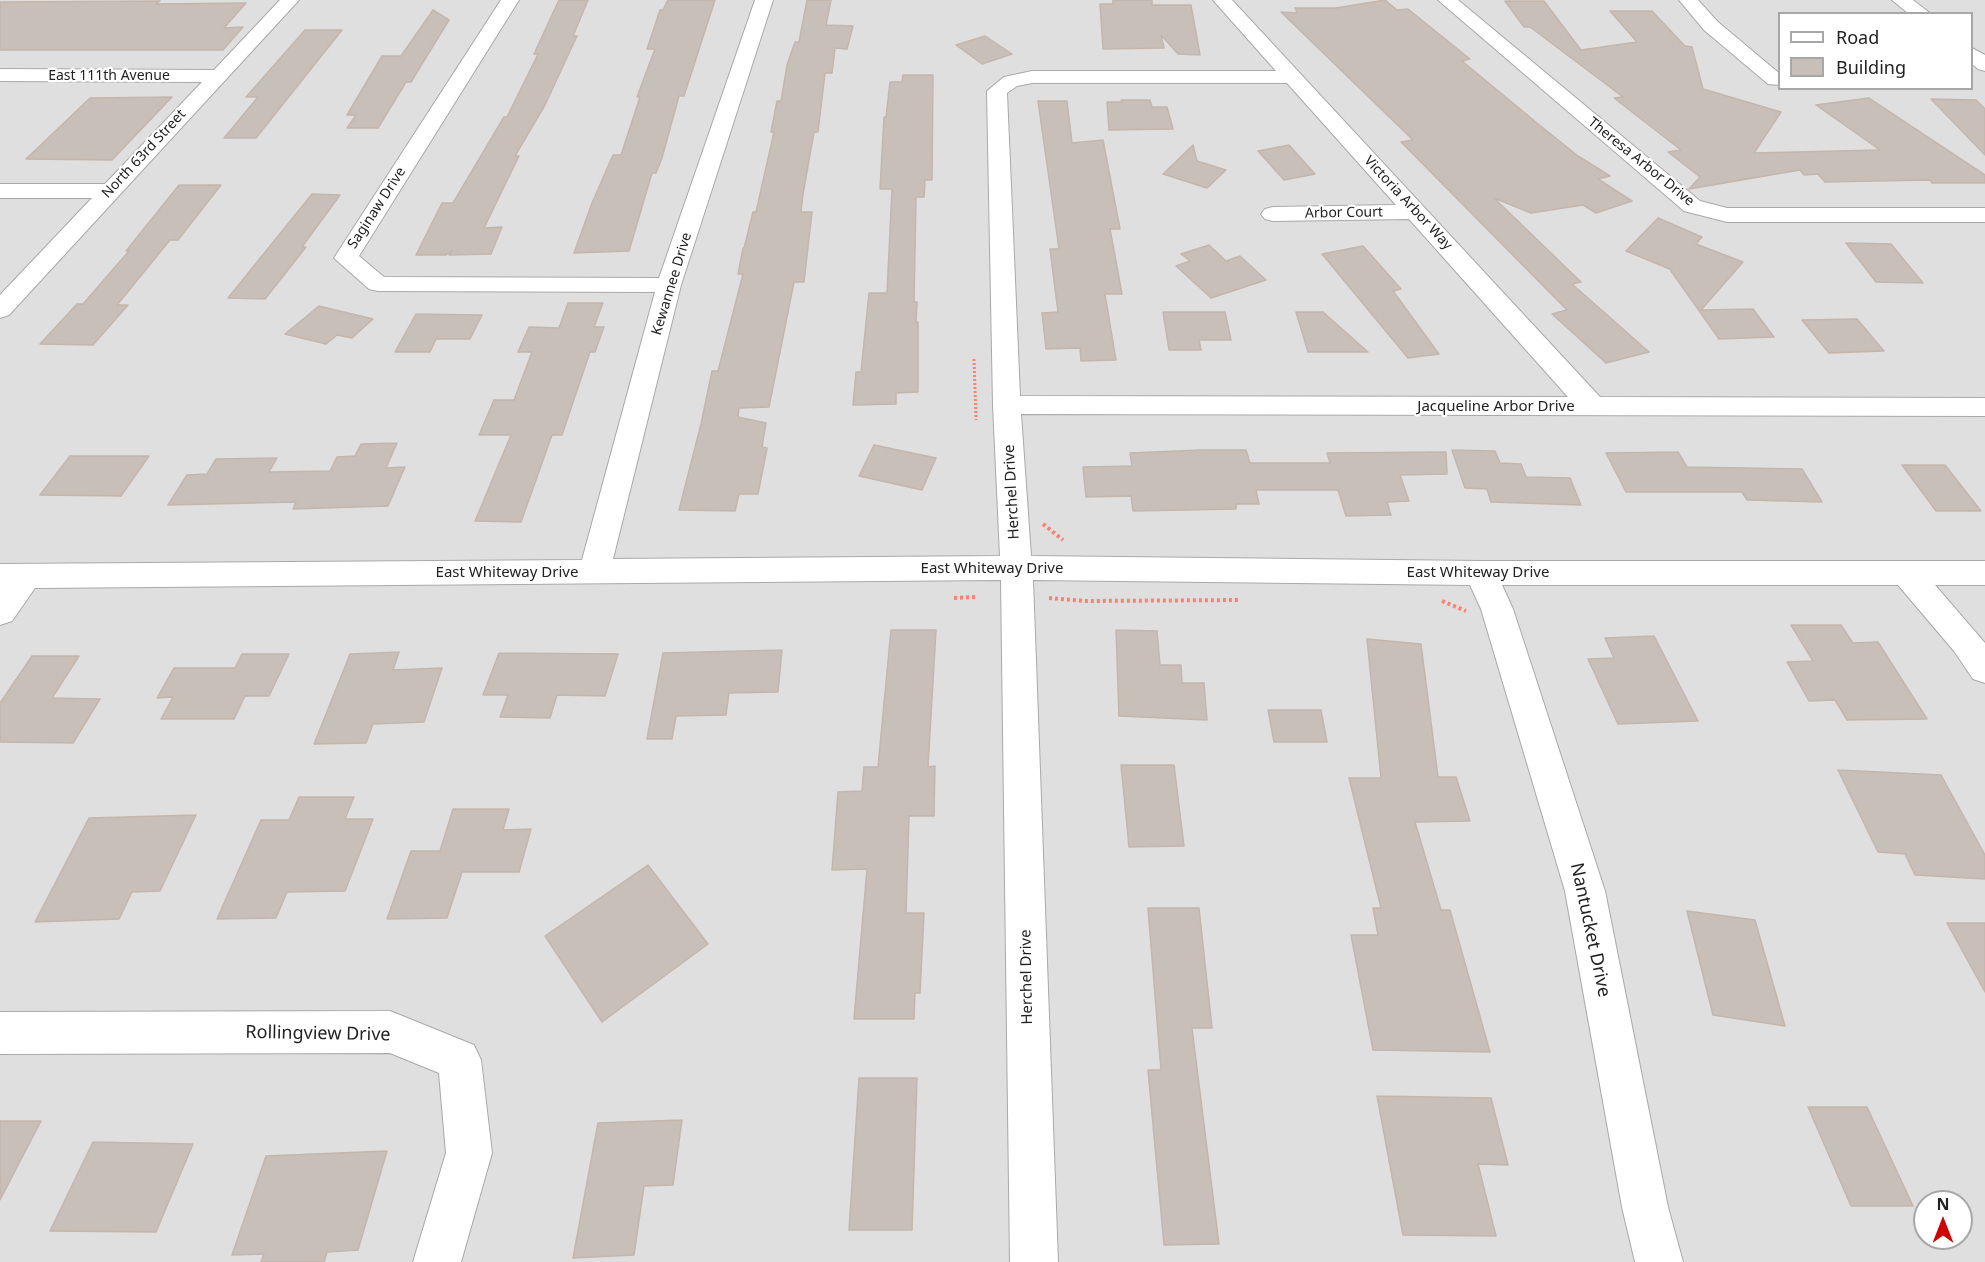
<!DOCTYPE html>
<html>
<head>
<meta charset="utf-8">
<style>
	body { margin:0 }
	#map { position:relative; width:1985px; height:1262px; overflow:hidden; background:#f2efe9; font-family:"Noto Sans",sans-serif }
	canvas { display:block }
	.legend { position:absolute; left:1778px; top:12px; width:195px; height:78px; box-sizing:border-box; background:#fff; border:2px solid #a7a7a7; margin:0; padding:8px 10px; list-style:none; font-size:18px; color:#222 }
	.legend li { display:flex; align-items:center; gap:12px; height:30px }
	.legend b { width:30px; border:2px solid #a7a7a7 }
	.north { position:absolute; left:1913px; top:1190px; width:60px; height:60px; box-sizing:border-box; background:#fff; border:2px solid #a7a7a7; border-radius:50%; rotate:0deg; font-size:16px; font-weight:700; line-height:24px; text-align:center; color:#222 }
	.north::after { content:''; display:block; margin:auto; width:21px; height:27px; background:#d40000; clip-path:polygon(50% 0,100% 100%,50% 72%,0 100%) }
</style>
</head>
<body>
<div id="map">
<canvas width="1985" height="1262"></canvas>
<ul class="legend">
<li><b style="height:8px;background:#fff"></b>Road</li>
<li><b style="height:16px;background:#c7bfb8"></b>Building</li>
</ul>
<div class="north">N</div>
</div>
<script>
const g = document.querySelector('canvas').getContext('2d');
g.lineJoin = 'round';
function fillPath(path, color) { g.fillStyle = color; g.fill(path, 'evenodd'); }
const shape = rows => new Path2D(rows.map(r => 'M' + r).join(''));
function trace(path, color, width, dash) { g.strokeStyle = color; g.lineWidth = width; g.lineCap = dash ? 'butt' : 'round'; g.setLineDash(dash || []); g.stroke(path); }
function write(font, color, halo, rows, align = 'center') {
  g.font = font + ' "Noto Sans",sans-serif'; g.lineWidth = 4.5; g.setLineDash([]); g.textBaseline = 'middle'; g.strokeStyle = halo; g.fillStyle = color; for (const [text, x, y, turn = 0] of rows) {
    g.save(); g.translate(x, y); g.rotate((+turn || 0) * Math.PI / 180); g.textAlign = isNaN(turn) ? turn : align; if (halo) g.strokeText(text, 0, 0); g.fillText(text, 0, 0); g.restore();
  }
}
fillPath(shape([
	[0,0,1985,0,1985,1262,0,1262],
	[1780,14,1972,14,1972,88,1780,88],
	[1925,1202,1961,1202,1961,1238,1925,1238]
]), '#e0dfdf');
const building = shape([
	[559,0,588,0,573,36,577,36,545,105,515,156,519,156,484,228,502,227,491,254,449,255,452,250,446,255,416,255,442,203,453,203,504,117,507,117,538,54,534,54,559,0],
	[668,0,715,0,684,96,679,96,662,158,656,173,652,173,629,251,574,253,592,203,613,155,621,155,640,97,637,97,655,49,647,49,660,10,663,10,668,0],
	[807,0,831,0,826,25,853,26,847,49,835,48,832,73,825,73,818,132,814,132,803,194,801,212,812,212,804,282,794,282,769,407,739,408,738,417,766,423,762,447,767,448,758,494,739,494,735,511,679,510,701,424,712,371,718,371,743,274,738,274,743,248,744,248,753,212,756,212,774,132,771,132,777,101,781,101,787,65,795,42,799,42,807,0],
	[1113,0,1152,0,1152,5,1191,5,1200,55,1178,54,1161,35,1164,48,1103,49,1100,4,1113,4,1113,0],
	[1385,0,1397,10,1408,9,1470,59,1462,61,1537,123,1578,156,1610,176,1598,179,1632,201,1596,213,1583,205,1531,213,1494,198,1581,282,1572,284,1649,352,1606,363,1552,314,1567,310,1401,142,1413,140,1281,12,1297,13,1295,8,1336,8,1385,0],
	[160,1,156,4,246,3,224,28,243,27,223,50,0,50,0,2,160,1],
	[1505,1,1544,1,1581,50,1637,42,1610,11,1652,11,1685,46,1692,47,1703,89,1781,112,1754,153,1880,150,1816,105,1869,98,1985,175,1985,183,1932,183,1930,180,1825,182,1818,174,1804,175,1800,170,1689,189,1700,177,1668,152,1681,150,1614,98,1623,97,1530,27,1524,27,1505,1],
	[433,10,449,20,411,82,406,82,378,128,347,128,356,115,347,115,382,56,401,56,433,10],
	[305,30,342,30,256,138,224,138,258,97,246,97,305,30],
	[985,36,1012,54,982,64,956,45,985,36],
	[903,75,933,75,932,180,925,180,924,197,916,197,914,302,917,302,916,322,918,322,918,392,896,393,896,404,853,405,856,372,861,372,869,293,887,293,892,189,880,189,884,117,886,117,890,82,902,82,903,75],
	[172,97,112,160,26,159,90,98,172,97],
	[1931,99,1976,100,1985,109,1985,155,1931,99],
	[1121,100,1150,100,1152,107,1167,107,1173,129,1109,130,1107,102,1122,102,1121,100],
	[1038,101,1067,101,1072,143,1103,140,1120,229,1110,229,1122,294,1105,294,1116,360,1081,361,1080,348,1046,349,1042,313,1058,312,1050,249,1059,249,1038,101],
	[1193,145,1197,161,1226,170,1207,188,1163,174,1193,145],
	[1289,145,1315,174,1284,180,1258,151,1289,145],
	[179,185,221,185,178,240,170,240,117,305,128,305,93,345,40,344,77,304,83,304,129,251,126,251,179,185],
	[312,194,340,195,302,247,306,247,265,299,228,298,312,194],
	[1658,218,1702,237,1696,244,1743,262,1701,310,1753,309,1774,337,1719,339,1671,271,1672,270,1626,251,1658,218],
	[1846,243,1891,244,1923,283,1876,282,1846,243],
	[1209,245,1226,261,1240,256,1266,280,1211,298,1176,266,1190,261,1181,254,1209,245],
	[1363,246,1401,289,1393,291,1439,354,1408,358,1322,254,1363,246],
	[568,303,603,303,594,327,604,327,595,352,590,352,562,435,552,435,521,522,475,521,511,435,479,435,494,400,514,400,532,352,518,352,529,327,559,328,568,303],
	[319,306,373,319,352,338,337,335,326,344,285,334,319,306],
	[1163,312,1225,312,1231,340,1199,340,1201,350,1169,350,1163,312],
	[1296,312,1323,312,1368,352,1308,352,1296,312],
	[416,314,482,315,470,339,436,339,430,352,395,352,416,314],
	[1857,319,1884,351,1829,353,1802,320,1857,319],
	[397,443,386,468,405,467,388,506,293,509,296,502,168,505,187,475,207,474,216,459,277,458,269,472,330,471,337,457,355,456,361,444,397,443],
	[874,445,936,458,922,490,859,476,874,445],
	[1202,450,1246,450,1250,463,1330,463,1327,453,1446,452,1447,474,1400,475,1409,501,1387,502,1391,515,1346,516,1338,490,1256,490,1259,504,1236,504,1236,509,1133,511,1131,496,1086,497,1083,467,1132,466,1130,453,1202,450],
	[1452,450,1495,451,1500,463,1521,464,1526,477,1570,478,1581,505,1491,502,1487,489,1465,488,1452,450],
	[1678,452,1687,467,1802,469,1822,502,1747,500,1742,492,1626,492,1606,453,1678,452],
	[70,456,149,456,121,496,40,495,70,456],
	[1902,465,1945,465,1981,511,1936,511,1902,465],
	[1791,625,1841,625,1853,643,1878,642,1927,719,1847,720,1835,700,1809,701,1787,662,1813,661,1791,625],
	[891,630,936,630,928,767,935,766,934,816,909,816,906,913,924,913,920,993,915,993,914,1019,854,1019,867,869,832,870,838,792,862,791,864,767,878,767,891,630],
	[1116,630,1157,631,1160,665,1181,665,1182,683,1204,683,1207,720,1119,716,1116,630],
	[1654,636,1698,721,1618,724,1588,659,1614,658,1605,638,1654,636],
	[1367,639,1421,644,1438,777,1456,777,1470,821,1415,822,1441,910,1450,910,1490,1052,1373,1050,1351,935,1378,935,1373,908,1381,908,1349,778,1381,778,1367,639],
	[782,650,778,692,729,693,726,715,676,716,672,739,647,739,663,653,782,650],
	[399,652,393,670,442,668,424,722,373,724,366,743,314,744,350,654,399,652],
	[499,653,618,654,605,696,557,695,550,718,500,717,508,695,483,695,499,653],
	[242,654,289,654,269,696,245,696,234,719,161,719,173,697,157,698,174,668,235,668,242,654],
	[32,656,79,656,52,698,100,699,73,743,0,742,0,703,32,656],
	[1268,710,1321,710,1327,742,1274,742,1268,710],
	[1121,765,1174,765,1184,846,1129,847,1121,765],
	[1838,770,1941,775,1985,855,1985,879,1915,875,1905,854,1878,852,1838,770],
	[299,797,354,797,345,819,373,819,345,891,287,892,276,918,217,919,261,820,289,820,299,797],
	[453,809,509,809,503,830,531,829,519,872,462,872,447,918,387,919,411,851,440,851,453,809],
	[196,815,160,891,132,892,119,919,35,922,89,818,196,815],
	[648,865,708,944,602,1022,545,936,648,865],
	[1148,908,1199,908,1212,1028,1192,1028,1219,1244,1164,1245,1148,1070,1161,1070,1148,908],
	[1687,911,1755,920,1785,1026,1713,1015,1687,911],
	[1947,923,1985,923,1985,992,1947,923],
	[859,1078,917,1078,912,1230,849,1230,859,1078],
	[1377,1096,1491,1098,1508,1165,1478,1164,1496,1236,1403,1235,1377,1096],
	[1808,1107,1867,1107,1913,1206,1851,1206,1808,1107],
	[682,1120,673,1185,644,1186,634,1255,573,1258,598,1123,682,1120],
	[0,1121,41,1121,0,1200,0,1121],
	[93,1142,193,1144,156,1232,50,1231,93,1142],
	[387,1151,358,1250,327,1252,324,1262,261,1262,264,1254,232,1255,266,1156,387,1151]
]);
fillPath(building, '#c7bfb8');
trace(building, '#c4b6ab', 1.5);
const minor = shape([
	[280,0,299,0,9,315,0,318,0,295,92,198,0,198,0,184,105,184,202,82,0,81,0,69,214,70,280,0],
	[501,0,519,0,359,256,384,277,659,278,755,0,773,0,681,285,613,559,1000,556,993,405,987,91,1004,77,1032,71,1276,71,1213,0,1232,0,1600,397,1985,398,1985,416,1021,414,1031,556,1480,561,1985,561,1985,585,1935,585,1985,643,1985,683,1973,679,1954,651,1898,585,1502,585,1513,609,1605,891,1668,1207,1683,1262,1635,1262,1622,1207,1565,891,1481,609,1470,585,1033,580,1058,1262,1010,1262,1001,580,35,588,12,621,0,625,0,564,582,560,655,292,378,291,369,289,334,258,501,0],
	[1032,83,1287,83,1396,205,1273,207,1265,209,1261,214,1265,219,1273,221,1409,219,1568,397,1020,396,1007,93,1017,86,1032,83],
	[1438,0,1458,0,1700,201,1727,208,1985,208,1985,222,1727,222,1684,211,1438,0],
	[1679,0,1698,0,1718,22,1780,74,1780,85,1768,84,1704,30,1679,0],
	[1892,0,1913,0,1931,14,1909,14,1892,0],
	[1972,48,1985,55,1985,71,1978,69,1972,64,1972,48],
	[390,1011,474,1045,481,1060,492,1153,461,1262,413,1262,446,1153,439,1073,390,1053,0,1054,0,1012,390,1011]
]);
trace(minor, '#a9a9a9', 2);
trace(shape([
	[974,359,976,420]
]), '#fa8072', 3, [2, 2]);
trace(shape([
	[1043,524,1063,540],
	[954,598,977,597],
	[1049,598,1084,601,1240,600],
	[1442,601,1466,611]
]), '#fa8072', 4, [3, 3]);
fillPath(minor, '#fff');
write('14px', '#222', '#fff', [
	["East 111th Avenue",109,76],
	["North 63rd Street",144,154,-47],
	["Theresa Arbor Drive",1641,162,39],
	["Victoria Arbor Way",1408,203,47],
	["Saginaw Drive",377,208,-57],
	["Arbor Court",1344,213,-1],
	["Kewannee Drive",672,284,-73]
]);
write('15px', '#222', '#fff', [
	["Jacqueline Arbor Drive",1496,407],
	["Herchel Drive",1012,492,-93],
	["East Whiteway Drive",992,569],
	["East Whiteway Drive",507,573],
	["East Whiteway Drive",1478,573],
	["Herchel Drive",1027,977,-91]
]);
write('18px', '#222', '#fff', [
	["Nantucket Drive",1590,930,78],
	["Rollingview Drive",318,1034,1]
]);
</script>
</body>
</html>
